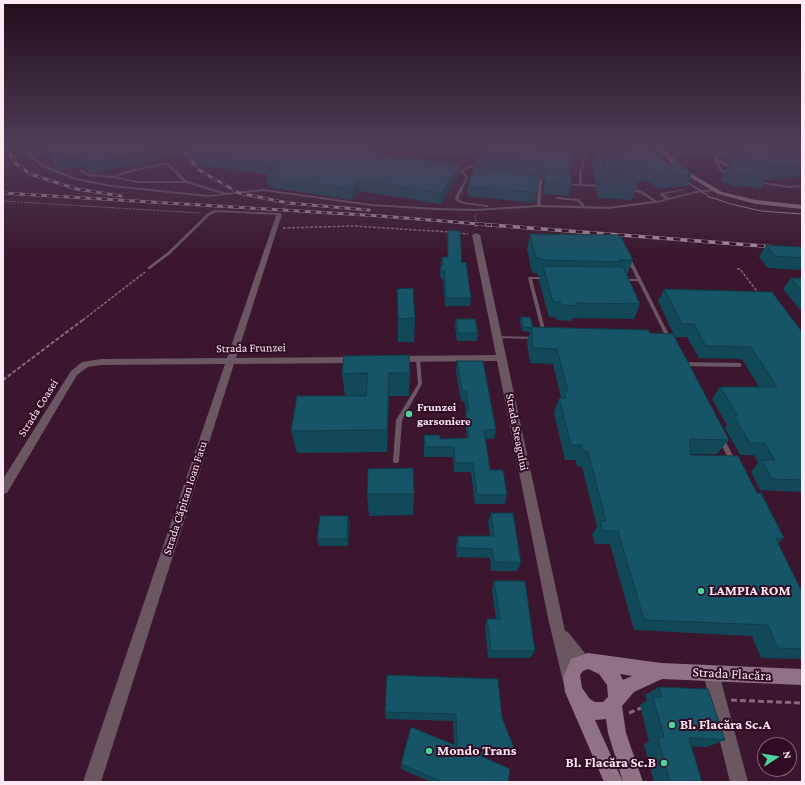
<!DOCTYPE html>
<html>
<head>
<meta charset="utf-8">
<style>
	body { margin:0 }
	#map { position:relative; width:805px; height:785px; overflow:hidden; background:#3b162e; font-family:"Crimson Pro",serif }
	canvas { display:block }
	.frame { position:absolute; inset:0; border:4px solid #fde8f4; pointer-events:none }
	.north { position:absolute; left:757px; top:737px; width:40px; height:40px; box-sizing:border-box; background:#300c24; border:1px solid #826477; border-radius:50%; rotate:78deg; font-size:11px; font-weight:700; line-height:16px; text-align:center; color:#fde8f4 }
	.north::after { content:''; display:block; margin:auto; width:14px; height:18px; background:#4bd49b; clip-path:polygon(50% 0,100% 100%,50% 72%,0 100%) }
</style>
</head>
<body>
<div id="map">
<canvas width="805" height="785"></canvas>
<div class="frame"></div>
<div class="north">N</div>
</div>
<script>
const g = document.querySelector('canvas').getContext('2d');
g.lineJoin = 'round';
const shape = rows => new Path2D(rows.map(r => 'M' + r).join(''));
function trace(path, color, width, dash) { g.strokeStyle = color; g.lineWidth = width; g.lineCap = dash ? 'butt' : 'round'; g.setLineDash(dash || []); g.stroke(path); }
function fillPath(path, color) { g.fillStyle = color; g.fill(path, 'evenodd'); }
function write(font, color, halo, rows, align = 'center') {
  g.font = font + ' "Crimson Pro",serif'; g.lineWidth = 4; g.setLineDash([]); g.textBaseline = 'middle'; g.strokeStyle = halo; g.fillStyle = color; for (const [text, x, y, turn = 0] of rows) {
    g.save(); g.translate(x, y); g.rotate((+turn || 0) * Math.PI / 180); g.textAlign = isNaN(turn) ? turn : align; if (halo) g.strokeText(text, 0, 0); g.fillText(text, 0, 0); g.restore();
  }
}
trace(shape([
	[708,197,717,199],
	[3,201,200,213],
	[282,209,293,201],
	[475,215,476,225]
]), '#88697c', 1, [2.5, 1]);
trace(shape([
	[476,224,476,229],
	[283,228,353,226,450,232],
	[458,233,468,234],
	[737,269,740,269,759,294],
	[83,320,145,272]
]), '#88697c', 1.5, [3, 1.5]);
trace(shape([
	[3,380,84,319]
]), '#88697c', 2, [4, 2]);
trace(shape([
	[731,700,802,703],
	[629,713,641,708]
]), '#88697c', 3, [6, 3]);
fillPath(shape([
	[24,148,27,148,30,153,44,165,77,178,112,185,208,195,222,194,186,183,139,183,113,178,88,176,79,171,81,170,89,174,113,176,122,172,167,162,187,181,227,193,263,189,371,204,436,208,475,209,537,205,538,180,532,176,532,175,533,174,542,180,541,205,582,206,577,201,556,199,556,197,557,197,579,199,585,206,608,207,653,201,640,193,629,190,629,188,630,188,642,191,657,201,665,199,660,195,660,193,661,193,684,189,686,190,664,194,669,198,696,191,713,189,715,190,713,191,696,193,656,203,608,209,539,207,475,211,436,210,371,206,263,191,208,197,112,187,75,180,42,167,28,155,24,148],
	[166,164,183,181,139,181,116,177,124,174,166,164],
	[606,148,609,148,622,158,620,159,606,148],
	[712,148,715,148,721,153,717,158,735,169,735,171,733,171,718,161,721,169,731,174,731,176,729,176,719,170,714,158,718,153,712,148],
	[585,156,586,157,581,173,582,184,602,185,603,185,603,187,566,185,564,184,566,183,579,184,579,173,584,157,585,156],
	[470,166,481,166,482,167,481,168,470,168,462,171,464,171,468,178,459,197,459,200,464,202,487,205,489,206,488,207,464,204,456,201,455,197,466,178,462,173,451,169,452,168,459,170,470,166],
	[756,181,789,186,802,185,802,187,789,188,757,183,756,183,756,181],
	[214,210,279,213,281,214,279,215,216,212,210,215,170,254,150,269,148,269,148,267,168,252,208,213,214,210],
	[628,258,629,258,631,259,671,339,671,340,667,340,667,339,638,281,622,281,620,280,622,279,637,279,627,259,628,258],
	[529,277,546,277,548,278,546,279,532,279,546,333,546,334,542,334,542,333,528,278,529,277],
	[496,336,535,337,537,338,535,339,498,338,496,338,496,336],
	[418,357,420,359,422,384,402,420,399,461,398,463,394,463,393,461,396,420,418,384,416,359,418,357],
	[683,362,740,363,742,365,740,367,683,366,681,364,683,362],
	[720,438,724,438,736,462,735,464,731,464,719,440,720,438]
]), '#6a5762');
fillPath(shape([
	[277,213,282,214,236,358,356,357,361,360,356,363,234,364,101,782,83,782,225,364,101,365,88,367,77,375,7,493,3,494,3,479,71,371,82,362,101,359,227,358,277,213],
	[476,233,480,235,565,631,568,632,588,657,591,662,588,667,583,670,574,664,579,681,576,686,571,689,566,686,563,681,548,618,497,361,396,362,391,359,396,356,496,355,472,235,476,233],
	[711,665,716,668,719,673,748,782,730,782,703,673,706,668,711,665]
]), '#6a5762');
fillPath(shape([
	[656,148,663,148,684,169,722,192,756,200,802,205,802,209,756,204,718,194,680,171,656,148],
	[588,653,661,663,802,669,802,685,662,679,634,692,622,706,626,733,643,782,604,782,565,692,563,678,571,659,588,653],
	[588,669,599,674,607,685,608,697,603,702,595,702,590,699,582,688,580,675,583,671,588,669],
	[620,674,632,676,623,680,620,674],
	[606,719,608,733,623,782,595,720,606,719]
]), '#917284');
trace(shape([
	[652,148,663,161,676,171],
	[679,177,710,197,731,204,761,211,802,214]
]), '#a78b9d', 1);
const railFar1 = shape([
	[7,148,14,162,30,174,77,189,121,196],
	[181,148,199,170,239,193,288,203,369,210],
	[3,193,381,216,491,225]
]);
const rail = shape([
	[478,224,776,247]
]);
trace(railFar1, '#a78b9d', 3);
trace(rail, '#a78b9d', 3.5);
trace(railFar1, '#300c24', 2, [5.5]);
trace(rail, '#300c24', 2.5, [7]);
fillPath(shape([
	[183,148,380,148,380,151,378,153,380,156,459,175,441,204,360,191,352,200,268,187,266,177,268,175,197,164],
	[410,148,429,148,426,152,410,149],
	[562,148,574,159,571,170,570,170,569,175,572,185,569,196,543,194,544,180,538,174,537,193,535,203,467,196,468,186,475,167,476,163,481,159,481,153,561,153],
	[614,148,654,148,665,164,692,174,687,186,658,189,649,182,638,182,632,200,598,198,596,188,597,183,595,183,592,165,595,153,618,154,619,152],
	[707,148,802,148,802,176,769,181,766,180,762,188,734,186,721,181,727,167,734,163,721,156,722,153,718,149,716,153],
	[157,149,161,159,95,173,89,172,86,165,61,170,55,168,50,158],
	[448,230,462,263,471,298,470,306,445,306,443,279,441,279,440,273,442,257,448,257,447,238],
	[530,234,633,260,627,275,626,275,640,304,634,319,573,318,572,321,556,320,555,317,549,317,539,281,540,276,538,276,537,273,532,273,527,249],
	[766,245,802,248,802,270,768,268,759,257],
	[791,278,802,278,802,312,783,289],
	[397,289,415,318,414,342,398,342],
	[664,289,802,332,802,492,760,490,751,472,758,463,754,455,740,455,725,428,727,425,712,399,720,387,759,387,742,359,699,358,687,337,675,337,658,301],
	[521,317,533,327,650,333,729,440,717,454,690,454,690,455,757,493,784,538,778,543,802,592,802,659,761,658,752,636,634,630,610,544,595,544,592,534,597,527,582,467,577,466,575,460,565,460,554,413,559,398,561,398,553,364,530,363,527,342,530,332,522,331,520,321],
	[456,319,478,333,477,341,457,341,455,327],
	[457,361,496,430,494,439,485,439,490,470,507,495,505,504,475,504,471,472,454,472,453,457,424,457,424,435,440,439,467,438,465,420,466,411,464,401,461,401,456,371],
	[410,373,409,396,389,396,387,452,297,453,291,431,345,396,342,374],
	[367,494,414,494,413,515,369,516],
	[491,513,521,563,517,571,491,571,490,558,457,557,456,545,458,536,490,536,488,522],
	[348,516,350,523,348,546,319,546,317,539],
	[494,581,535,651,530,658,488,658,485,627,487,619,496,619,492,590],
	[387,675,502,718,515,750,509,756,479,756,508,782,431,782,401,769,401,764,454,745,453,721,386,719,385,712],
	[659,687,725,740,707,747,691,746,702,782,654,782,644,744,649,742,640,705,647,700,645,695]
]), '#124959');
fillPath(shape([
	[375,148,380,148,380,151,376,155],
	[777,148,794,148,788,159,762,163,769,150],
	[157,149,161,159,95,173,91,163],
	[81,155,86,165,61,170,56,160],
	[802,164,802,176,769,181,776,167],
	[460,165,459,175,441,204,441,193],
	[359,180,360,191,352,200,352,189],
	[389,373,389,396,387,452,387,430],
	[348,516,350,523,348,546,347,539]
]), '#0f3c48');
const building = shape([
	[47,148,157,148,157,149,91,163,84,162,81,155,56,160,50,158,47,148],
	[189,148,361,148,371,150,369,151,380,153,378,155,402,159,403,157,460,165,441,193,359,180,352,189,266,177,277,167,194,154,189,148],
	[484,148,524,148,563,153,562,148,572,149,574,159,569,158,570,170,561,169,559,171,561,174,571,175,572,185,545,183,546,169,539,162,481,153,484,148],
	[622,148,625,153,629,153,627,148,654,148,665,164,678,163,692,174,662,176,654,170,642,169,638,161,604,159,601,171,599,171,595,153,625,155,622,148],
	[737,148,777,148,769,150,769,154,774,157,802,154,802,164,776,167,766,165,747,157,753,157,737,148],
	[477,159,536,168,539,172,476,163,477,159],
	[604,159,638,161,642,170,606,168,604,159],
	[734,163,769,171,769,174,741,172,727,167,734,163],
	[474,167,539,177,537,193,468,186,474,167],
	[448,230,460,231,462,263,466,262,471,298,446,298,444,271,441,272,441,265,443,265,442,257,448,257,448,230],
	[530,234,620,235,633,260,619,260,620,262,541,260,541,258,536,258,530,234],
	[766,245,801,247,802,248,802,258,775,256,766,245],
	[543,266,623,267,640,304,576,303,577,306,561,305,560,302,553,302,543,266],
	[791,278,802,278,802,291,791,278],
	[413,288,415,318,398,319,397,289,413,288],
	[664,289,772,292,802,332,802,480,772,479,762,460,775,460,764,443,750,443,734,416,738,416,720,387,777,387,751,347,706,346,694,324,682,324,664,289],
	[521,317,530,317,533,327,531,327,531,328,523,327,521,317],
	[456,319,475,319,478,333,458,333,456,319],
	[531,327,648,330,650,333,673,334,729,440,690,439,690,455,738,456,757,493,761,493,784,538,776,539,802,592,802,649,778,648,768,625,644,620,618,531,603,531,600,521,606,521,588,452,583,452,581,445,571,445,559,398,566,398,564,391,568,391,557,349,533,348,531,327],
	[409,355,410,373,389,373,387,430,291,431,297,396,366,396,368,373,342,374,344,356,409,355],
	[457,361,483,361,496,430,484,430,490,470,503,470,507,495,477,495,473,463,455,463,454,447,425,447,424,435,440,435,440,439,469,438,466,411,469,411,466,391,462,391,457,361],
	[413,468,414,494,367,494,368,469,413,468],
	[491,513,513,513,521,563,494,562,492,549,458,548,458,536,494,536,491,513],
	[320,516,348,516,347,539,317,539,320,516],
	[494,581,525,581,535,651,491,651,487,619,500,619,494,581],
	[387,675,498,679,502,718,515,750,467,750,510,769,508,782,442,782,401,764,411,727,457,746,456,714,385,712,387,675],
	[659,687,708,689,725,740,689,738,702,782,670,782,658,738,664,737,653,697,662,697,659,687]
]);
fillPath(building, '#155567');
trace(building, '#0f3c48', 1);
const sky = g.createLinearGradient(0, 0, 0, 258);
sky.addColorStop(0, '#200c19');
sky.addColorStop(0.57, '#4f3c57');
sky.addColorStop(1, '#4f3c5700');
g.fillStyle = sky;
g.fillRect(0, 0, 805, 258);
for (const [x, y, r, color] of [
	[409,414,4,"#4bd49b"],
	[701,591,4,"#4bd49b"],
	[672,725,4,"#4bd49b"],
	[429,751,4,"#4bd49b"],
	[664,763,4,"#4bd49b"]
]) { const dot = new Path2D(); dot.arc(x, y, r, 0, 2 * Math.PI); g.fillStyle = color; g.fill(dot); trace(dot, '#300c24', 1.5); }
write('12px', '#fde8f4', '#300c24', [
	["Strada Frunzei",251,348,-1],
	["Strada Coasei",38,408,-58],
	["Strada Steagului",517,432,79],
	["Strada Căpitan Ioan Fatu",185,498,-72]
]);
write('bold 12px', '#fde8f4', '#300c24', [
	["Frunzei",417,407],
	["garsoniere",417,421]
], 'left');
write('bold 14px', '#fde8f4', '#300c24', [
	["LAMPIA ROM",709,591],
	["Bl. Flacăra Sc.A",680,725],
	["Mondo Trans",437,751],
	["Bl. Flacăra Sc.B",656,763,"right"]
], 'left');
write('14px', '#fde8f4', '#300c24', [
	["Strada Flacăra",732,674,3]
]);
</script>
</body>
</html>
